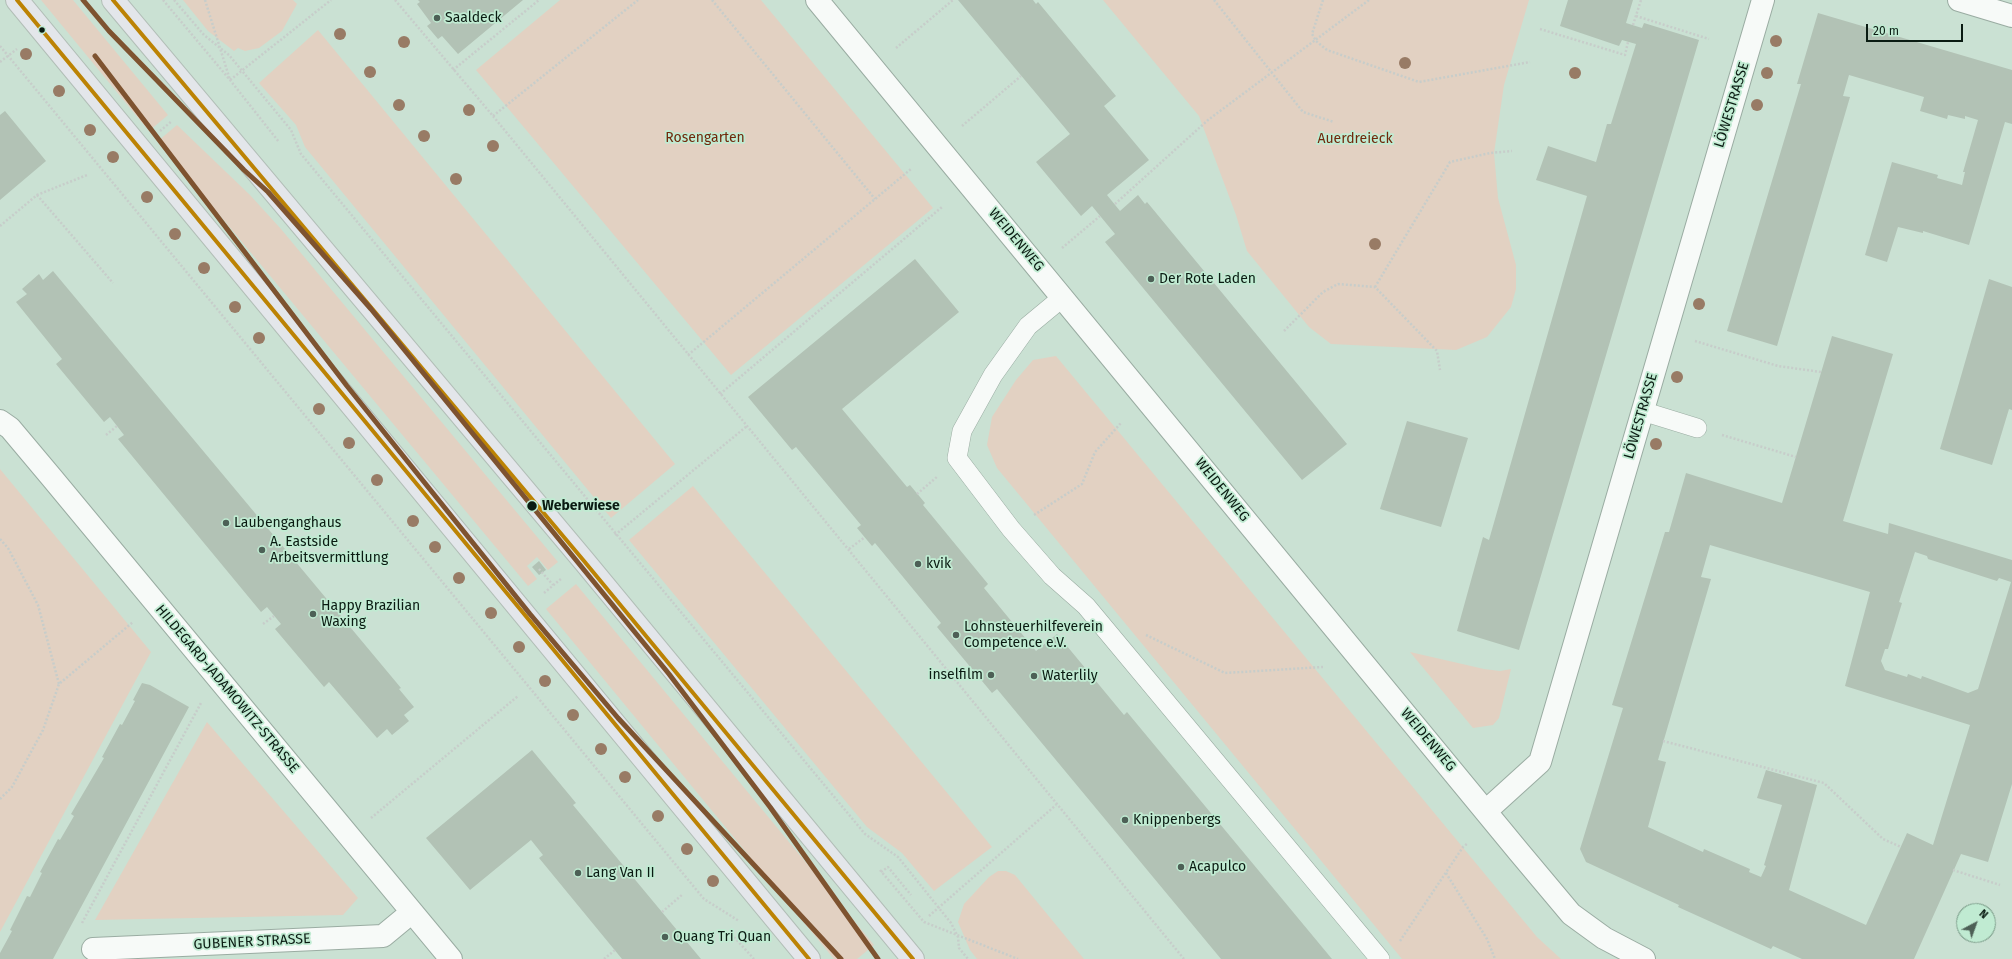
<!DOCTYPE html>
<html>
<head>
<meta charset="utf-8">
<style>
	body { margin:0 }
	#map { position:relative; width:2012px; height:959px; overflow:hidden; background:#cae1d3; font-family:"Fira Sans",sans-serif }
	canvas { display:block }
	.north { position:absolute; left:1956px; top:903px; width:40px; height:40px; box-sizing:border-box; background:#c0ebd2; border:1px solid #779885; border-radius:50%; rotate:41deg; font-size:11px; font-weight:700; line-height:16px; text-align:center; color:#0a1b12 }
	.north::after { content:''; display:block; margin:auto; width:14px; height:18px; background:#4d6056; clip-path:polygon(50% 0,100% 100%,50% 72%,0 100%) }
	.scale { position:absolute; left:1866px; top:24px; width:97px; height:18px; box-sizing:border-box; border:2px solid #0a1b12; border-top:0; padding-left:5px; font-size:12px; line-height:14px; white-space:nowrap; color:#0a1b12; -webkit-text-stroke:3px #c0ebd2; paint-order:stroke }
</style>
</head>
<body>
<div id="map">
<canvas width="2012" height="959"></canvas>
<div class="north">N</div>
<div class="scale">20 m</div>
</div>
<script>
const g = document.querySelector('canvas').getContext('2d');
g.lineJoin = 'round';
function fillPath(path, color) { g.fillStyle = color; g.fill(path, 'evenodd'); }
const shape = rows => new Path2D(rows.map(r => 'M' + r).join(''));
function trace(path, color, width, dash) { g.strokeStyle = color; g.lineWidth = width; g.lineCap = dash ? 'butt' : 'round'; g.setLineDash(dash || []); g.stroke(path); }
function write(font, color, halo, rows, align = 'center') {
  g.font = font + ' "Fira Sans",sans-serif'; g.lineWidth = 3.5; g.setLineDash([]); g.textBaseline = 'middle'; g.strokeStyle = halo; g.fillStyle = color; for (const [text, x, y, turn = 0] of rows) {
    g.save(); g.translate(x, y); g.rotate((+turn || 0) * Math.PI / 180); g.textAlign = isNaN(turn) ? turn : align; if (halo) g.strokeText(text, 0, 0); g.fillText(text, 0, 0); g.restore();
  }
}
fillPath(shape([
	[41,0,73,0,168,115,149,131],
	[183,0,293,0,297,4,282,31,259,48,245,51,238,48,234,51,208,31],
	[560,0,761,0,933,208,731,375,476,70],
	[1103,0,1529,0,1504,85,1494,153,1498,198,1516,265,1516,289,1511,307,1487,337,1456,350,1331,344,1309,327,1247,251,1236,215,1199,116],
	[318,30,675,464,611,518,305,147,296,125,259,83],
	[177,125,250,195,281,229,558,562,548,570,537,557,527,566,537,579,528,586,158,141],
	[1056,356,1537,937,1561,959,1402,959,1365,914,997,468,987,445,992,417,1016,380,1033,360],
	[0,469,151,652,0,932],
	[693,486,992,847,934,891,902,853,867,827,629,540],
	[576,584,874,945,857,959,834,959,546,609],
	[1410,652,1484,669,1500,671,1511,669,1499,718,1493,725,1473,728],
	[207,722,358,898,343,915,95,920],
	[998,871,1006,871,1015,875,1084,959,977,959,970,950,958,922,964,904,989,877]
]), '#e2d1c2');
fillPath(shape([
	[418,0,523,0,458,54,442,36,438,39,427,26,431,23,417,4,420,2],
	[958,0,1033,0,1036,4,1038,2,1116,96,1104,106,1149,160,1107,195,1120,211,1138,195,1145,204,1147,202,1347,444,1302,480,1105,242,1115,234,1092,206,1081,216,1036,162,1070,134],
	[1568,0,1633,0,1626,23,1642,28,1644,23,1699,40,1519,650,1457,631,1483,537,1489,540,1587,196,1536,180,1548,146,1596,162,1607,124,1611,124,1636,44,1622,40,1619,46,1560,26],
	[1818,13,2012,70,2012,124,2005,122,1969,245,1923,231,1923,233,1898,227,1887,262,1865,255,1892,162,1938,175,1937,178,1962,185,1965,172,1963,172,1978,120,1965,116,1965,119,1948,115,1947,119,1920,111,1924,97,1849,75,1843,96,1850,97,1777,346,1727,331,1801,84,1797,84],
	[5,111,46,161,0,200,0,115],
	[915,259,959,312,842,409,907,487,910,485,925,503,923,505,988,584,984,588,1036,651,1057,634,1124,715,1127,712,1332,959,1221,959,997,689,992,693,937,627,941,623,875,543,872,546,857,528,861,525,796,447,792,450,748,397],
	[53,271,401,688,399,689,414,707,404,715,409,721,392,735,387,729,377,738,329,682,324,687,275,629,281,624,267,607,261,612,118,439,124,435,110,417,104,422,56,364,62,359,16,302,27,294,22,289,39,274,43,280],
	[1989,279,2012,287,2012,410,2009,409,1992,465,1940,449],
	[1832,336,1893,354,1843,521,1888,534,1889,523,2012,560,2012,784,1988,862,1961,854,1914,959,1802,959,1773,946,1771,949,1678,907,1679,905,1586,862,1580,849,1623,708,1612,705,1665,532,1669,532,1686,473,1782,503],
	[1710,545,1870,592,1845,686,1970,725,1933,845,1907,833,1866,925,1789,890,1817,785,1766,770,1757,798,1782,805,1764,865,1766,866,1761,877,1749,872,1750,869,1704,849,1703,852,1648,827,1666,762,1658,760,1711,579,1701,577],
	[1915,552,1927,556,1928,559,1997,581,1999,578,2011,582,1978,689,1968,693,1922,676,1921,679,1908,674,1907,677,1885,670,1881,661,1885,649,1888,649,1902,603,1899,602],
	[1407,421,1468,438,1441,527,1380,509],
	[539,561,546,570,539,575,532,567],
	[142,683,150,685,189,707,53,959,0,959,0,953,12,931,10,930,27,896,30,897,42,873,40,872,58,839,60,840,74,816,71,814,104,758,102,757,120,724,122,725,135,701,133,700],
	[532,750,576,803,573,805,701,959,622,959,539,858,543,855,531,840,470,890,426,838]
]), '#b2c2b5');
const lane = shape([
	[1063,297,1028,326,993,375,962,431,957,458,1011,529,1052,576,1086,606,1380,959],
	[1642,411,1697,428]
]);
const street = shape([
	[817,0,1519,852,1571,914,1604,938,1644,959],
	[1959,0,2012,16],
	[0,421,10,428,52,478,451,959],
	[1486,811,1540,762,1763,0],
	[93,949,383,936,412,912]
]);
const primary = shape([
	[17,0,809,959],
	[113,0,584,561,913,959]
]);
trace(lane, '#9aaca2', 20);
trace(street, '#9aaca2', 24);
trace(primary, '#b2beb7', 24);
trace(shape([
	[163,0,230,80,279,142],
	[174,0,204,35,229,55,291,130,301,154,865,834,898,857,951,923,958,937,959,948,968,959],
	[205,0,230,80,331,0],
	[395,0,493,116,1184,959],
	[712,0,875,199],
	[1214,0,1303,112,1334,122],
	[1323,0,1312,34,1316,41,1327,50,1419,82,1530,62],
	[1636,16,1709,39],
	[1633,25,1641,0],
	[1540,29,1625,55,1628,42],
	[0,46,704,899,739,921],
	[896,48,953,0],
	[0,62,17,49],
	[453,70,539,0],
	[493,116,638,0],
	[962,126,1021,76],
	[160,131,172,121],
	[37,195,113,283],
	[1115,204,1208,120,1369,0],
	[0,226,37,195,87,175],
	[1062,248,1100,216],
	[1375,287,1450,162,1490,153,1512,151],
	[1284,331,1323,292,1338,284,1375,287,1437,351,1440,370],
	[1695,341,1778,366,1821,372],
	[688,355,911,169],
	[720,394,942,207],
	[106,435,117,426],
	[1722,435,1796,457],
	[917,494,938,476],
	[1034,515,1082,484,1095,452,1121,423],
	[615,535,747,426],
	[0,539,8,548,38,605,59,684],
	[849,549,865,537],
	[539,569,553,585],
	[544,593,562,578],
	[263,624,274,616],
	[1146,635,1225,673,1323,667],
	[1663,741,1824,783,1883,839,1901,847],
	[0,799,12,787,43,730,59,684,133,622],
	[371,818,518,696],
	[880,870,924,922,1018,959],
	[1953,870,2000,885],
	[881,872,888,867,911,895],
	[1446,873,1487,939,1495,959],
	[662,912,683,894],
	[929,916,1056,805],
	[82,923,201,703],
	[734,937,754,959],
	[1400,941,1463,847,1468,843],
	[604,959,615,950]
]), '#c7cdca', 2.5, [2, 2]);
trace(lane, '#f7faf8', 19);
trace(street, '#f7faf8', 22);
trace(primary, '#e3e6ea', 22);
trace(shape([
	[17,0,809,959],
	[113,0,584,561,913,959]
]), '#bc8304', 4);
trace(shape([
	[83,0,109,31,244,170,268,192,371,309,669,674,770,807,878,959],
	[95,56,347,386,530,614,618,718,841,959]
]), '#7e5330', 5);
g.fillStyle = '#987b65';
for (const [x, y] of [
	[340,34],
	[1776,41],
	[404,42],
	[26,54],
	[1405,63],
	[370,72],
	[1575,73],
	[1767,73],
	[59,91],
	[399,105],
	[1757,105],
	[469,110],
	[90,130],
	[424,136],
	[493,146],
	[113,157],
	[456,179],
	[147,197],
	[175,234],
	[1375,244],
	[204,268],
	[1699,304],
	[235,307],
	[259,338],
	[1677,377],
	[319,409],
	[349,443],
	[1656,444],
	[377,480],
	[413,521],
	[435,547],
	[459,578],
	[491,613],
	[519,647],
	[545,681],
	[573,715],
	[601,749],
	[625,777],
	[658,816],
	[687,849],
	[713,881]
]) { g.beginPath(); g.arc(x, y, 6, 0, 2 * Math.PI); g.fill(); }
for (const [x, y, r, color] of [
	[437,18,4,"#4d6056"],
	[42,30,3.5,"#0a1b12"],
	[1151,279,4,"#4d6056"],
	[532,506,5.5,"#0a1b12"],
	[226,523,4,"#4d6056"],
	[262,550,4,"#4d6056"],
	[918,564,4,"#4d6056"],
	[313,614,4,"#4d6056"],
	[956,635,4,"#4d6056"],
	[991,675,4,"#4d6056"],
	[1034,676,4,"#4d6056"],
	[1125,820,4,"#4d6056"],
	[1181,867,4,"#4d6056"],
	[578,873,4,"#4d6056"],
	[665,937,4,"#4d6056"]
]) { const dot = new Path2D(); dot.arc(x, y, r, 0, 2 * Math.PI); g.fillStyle = color; g.fill(dot); trace(dot, '#c0ebd2', 1.5); }
write('14px', '#0a1b12', '#c0ebd2', [
	["Saaldeck",445,18],
	["Der Rote Laden",1159,279],
	["Laubenganghaus",234,523],
	["A. Eastside",270,542],
	["Arbeitsvermittlung",270,558],
	["kvik",926,564],
	["Happy Brazilian",321,606],
	["Waxing",321,622],
	["Lohnsteuerhilfeverein",964,627],
	["Competence e.V.",964,643],
	["inselfilm",983,675,"right"],
	["Waterlily",1042,676],
	["Knippenbergs",1133,820],
	["Acapulco",1189,867],
	["Lang Van II",586,873],
	["Quang Tri Quan",673,937]
], 'left');
write('14px', '#0a1b12', '#c0ebd2', [
	["LÖWESTRASSE",1732,105,-73],
	["WEIDENWEG",1016,240,50],
	["LÖWESTRASSE",1641,416,-74],
	["WEIDENWEG",1222,490,51],
	["HILDEGARD-JADAMOWITZ-STRASSE",227,689,50],
	["WEIDENWEG",1428,740,50],
	["GUBENER STRASSE",252,942,-3]
]);
write('14px', '#70280b', '#c0ebd2', [
	["Rosengarten",705,138],
	["Auerdreieck",1355,139]
]);
write('bold 14px', '#0a1b12', '#c0ebd2', [
	["Weberwiese",542,506]
], 'left');
</script>
</body>
</html>
